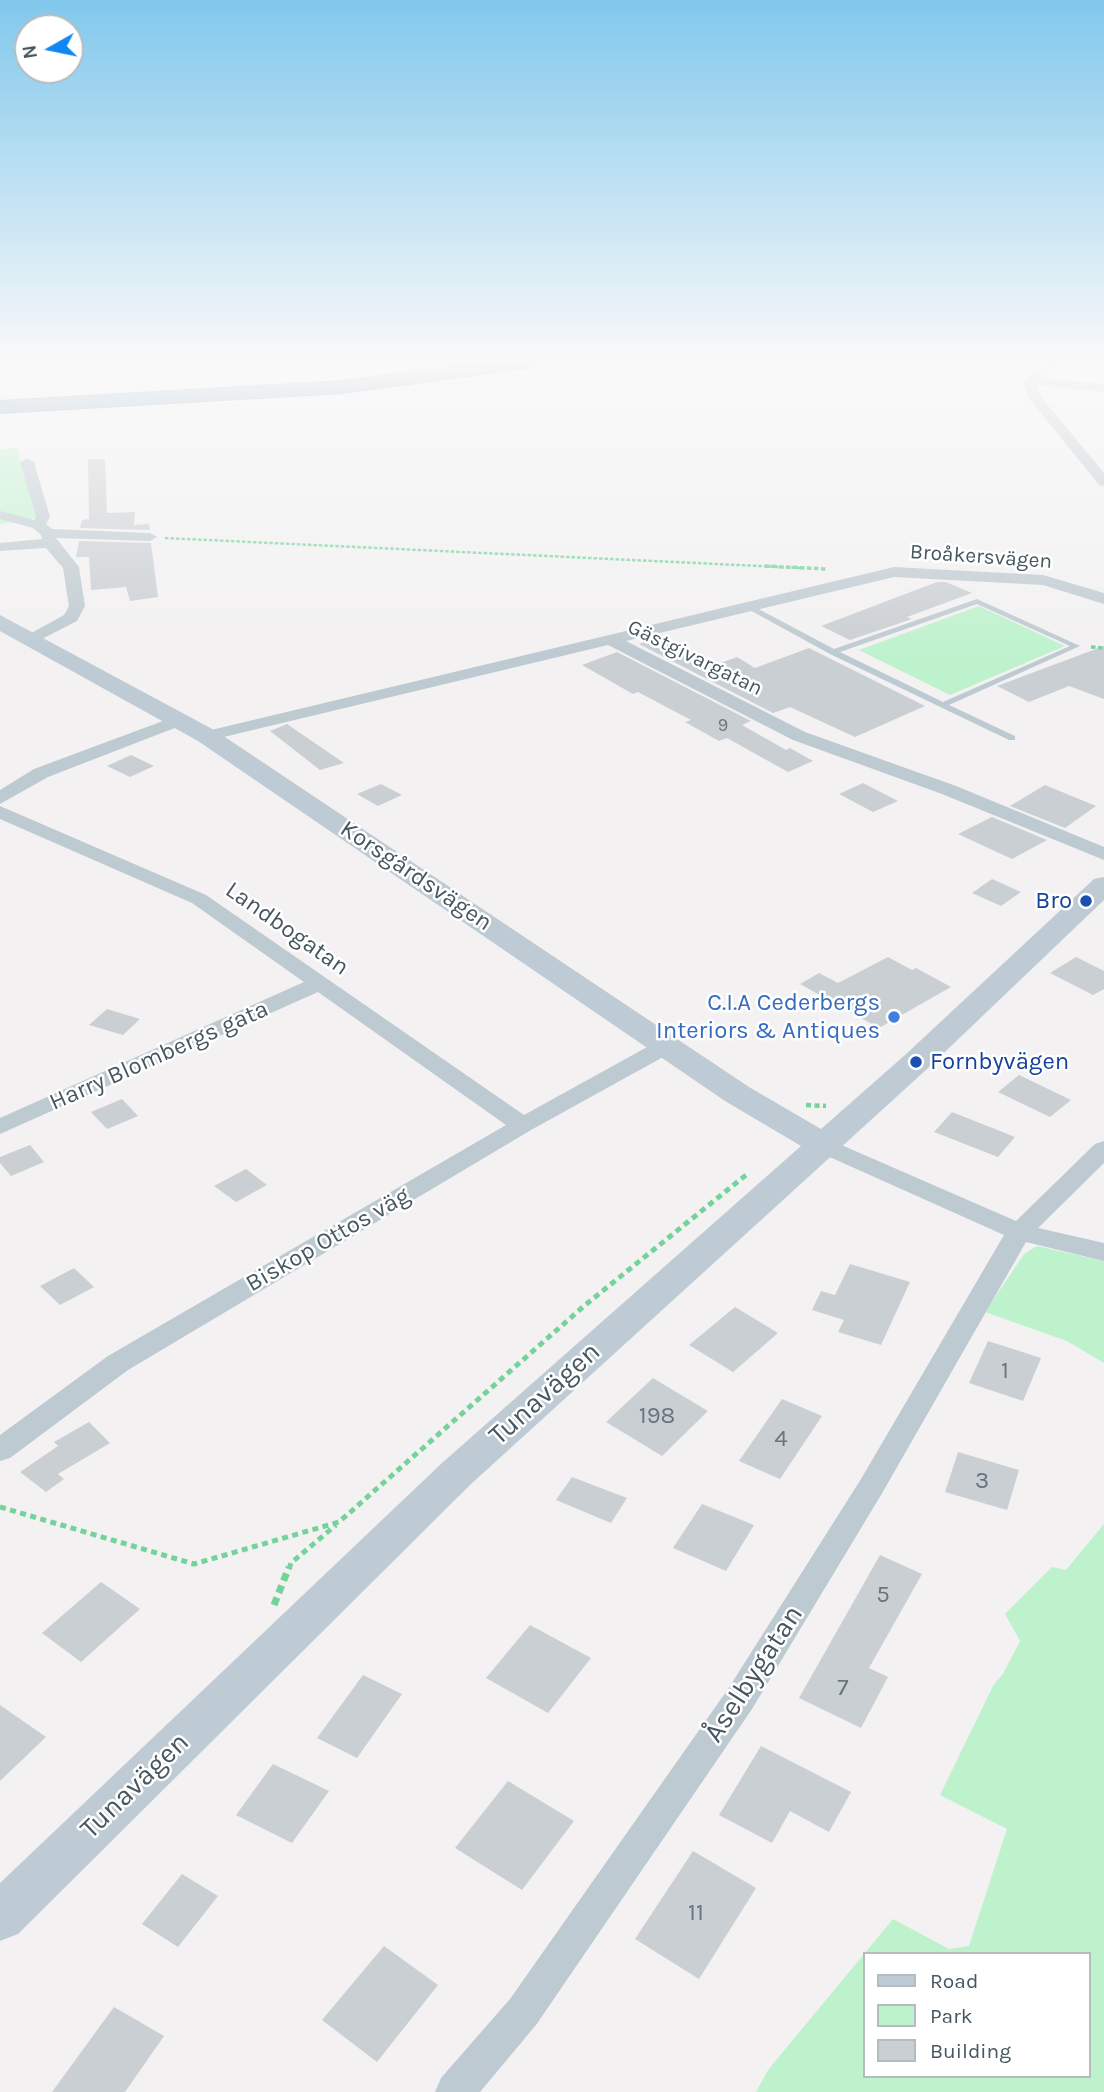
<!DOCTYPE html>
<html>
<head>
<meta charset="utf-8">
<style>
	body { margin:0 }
	#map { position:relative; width:1104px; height:2092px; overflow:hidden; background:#f3f1f1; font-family:Karla,sans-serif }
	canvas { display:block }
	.legend { position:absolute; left:863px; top:1952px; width:228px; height:126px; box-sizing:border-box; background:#fff; border:2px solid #b5bcbf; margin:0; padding:9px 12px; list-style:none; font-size:21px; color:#475760 }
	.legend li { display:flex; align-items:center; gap:14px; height:35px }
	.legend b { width:35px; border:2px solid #b5bcbf }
	.north { position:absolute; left:14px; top:14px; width:70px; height:70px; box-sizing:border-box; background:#fff; border:2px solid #b5bcbf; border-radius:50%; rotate:261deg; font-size:19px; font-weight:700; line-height:28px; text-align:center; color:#475760 }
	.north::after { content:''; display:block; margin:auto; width:24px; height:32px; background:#0e87f0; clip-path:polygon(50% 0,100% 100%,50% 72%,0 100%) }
</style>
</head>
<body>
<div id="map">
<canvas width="1104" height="2092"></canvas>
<ul class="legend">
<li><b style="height:9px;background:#becbd5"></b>Road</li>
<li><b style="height:19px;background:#bef2cd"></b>Park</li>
<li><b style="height:19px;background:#cacfd3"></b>Building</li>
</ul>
<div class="north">N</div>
</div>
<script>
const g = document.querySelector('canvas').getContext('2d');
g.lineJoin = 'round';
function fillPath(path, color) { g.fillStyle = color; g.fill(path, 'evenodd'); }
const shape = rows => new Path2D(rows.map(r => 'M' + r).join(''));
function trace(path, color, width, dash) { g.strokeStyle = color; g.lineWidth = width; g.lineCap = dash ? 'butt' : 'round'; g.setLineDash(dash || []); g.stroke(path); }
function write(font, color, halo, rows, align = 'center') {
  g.font = font + ' Karla,sans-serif'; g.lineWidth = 5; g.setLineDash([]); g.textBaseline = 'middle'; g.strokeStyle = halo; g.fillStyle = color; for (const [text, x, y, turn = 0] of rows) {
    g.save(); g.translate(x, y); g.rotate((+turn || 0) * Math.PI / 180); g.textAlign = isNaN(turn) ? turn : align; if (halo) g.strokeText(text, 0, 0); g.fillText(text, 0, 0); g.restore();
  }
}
fillPath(shape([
	[0,362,117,362,0,377]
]), '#fdf6eb');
fillPath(shape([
	[17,447,36,518,0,524,0,450],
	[979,606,1065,646,950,695,859,650],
	[1037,1246,1104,1261,1104,1363,1067,1341,985,1312,1024,1254],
	[1104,1524,1104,2092,756,2092,768,2070,864,1954,864,2076,1088,2076,1088,1954,864,1954,893,1919,949,1949,969,1946,1007,1829,940,1795,994,1684,1003,1674,1020,1641,1005,1614,1052,1567,1066,1570]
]), '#bef2cd');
fillPath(shape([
	[88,459,105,459,107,513,135,512,134,525,149,524,150,530,80,528,82,520,89,519],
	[79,541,151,543,158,597,130,601,126,587,91,590,89,557,76,557],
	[937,582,946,582,972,593,907,617,912,619,850,640,821,626],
	[660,636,718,664,737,657,755,668,809,648,925,706,855,737,790,707,773,713,639,644],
	[1104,646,1104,699,1069,686,1029,702,997,686],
	[617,652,751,721,742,725,786,750,790,748,813,761,788,772,727,738,719,741,685,722,691,720,638,692,633,694,582,665],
	[287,724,344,763,320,770,270,731],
	[131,755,154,766,130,777,107,766],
	[863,783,898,801,873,812,839,794],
	[381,784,402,795,378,806,357,794],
	[1045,785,1096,806,1065,828,1010,806],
	[992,817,1047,840,1012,859,958,834],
	[992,879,1021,892,1001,906,972,893],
	[888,957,912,970,916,968,951,987,879,1028,800,984,819,973,838,983],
	[1076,957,1104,971,1104,989,1093,995,1050,973],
	[107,1009,140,1019,123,1035,89,1025],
	[1019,1075,1071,1100,1050,1117,998,1092],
	[122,1099,138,1116,107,1129,91,1112],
	[952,1112,1015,1137,998,1157,934,1132],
	[30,1145,44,1162,11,1176,0,1163,0,1157],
	[246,1169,267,1185,236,1202,214,1186],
	[850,1264,910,1282,881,1345,838,1332,844,1320,812,1310,821,1291,835,1295],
	[74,1268,94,1287,60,1305,40,1286],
	[735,1307,778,1333,733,1372,689,1345],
	[988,1341,1041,1358,1023,1401,969,1383],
	[653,1378,708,1411,662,1456,606,1422],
	[782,1399,822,1416,780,1479,739,1461],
	[89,1422,110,1443,58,1474,64,1479,46,1492,20,1472,58,1446,54,1442],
	[958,1452,1019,1470,1007,1510,945,1492],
	[572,1477,627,1498,611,1523,556,1500],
	[702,1504,754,1525,726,1571,673,1548],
	[880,1555,922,1574,869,1668,888,1677,861,1728,799,1698],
	[101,1582,140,1609,81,1662,42,1633],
	[530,1625,591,1658,548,1713,486,1678],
	[363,1675,402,1694,357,1758,317,1738],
	[0,1705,46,1737,0,1781],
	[761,1746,851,1792,829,1832,790,1811,772,1843,719,1815],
	[273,1764,329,1791,292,1843,236,1815],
	[508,1781,574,1821,522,1890,455,1848],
	[693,1851,756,1888,699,1979,635,1939],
	[182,1874,218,1896,178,1947,142,1924],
	[384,1946,438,1985,377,2062,322,2020],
	[114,2007,164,2036,125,2092,52,2092]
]), '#cacfd3');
const highway = shape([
	[482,362,537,362,534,366,527,368,343,393,0,413,0,401,343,381,482,362]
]);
trace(highway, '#7194ae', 2);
trace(shape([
	[165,538,802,568]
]), '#73d39a', 2.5, [3.5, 2]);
trace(shape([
	[765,566,827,569],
	[1091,647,1104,648]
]), '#73d39a', 3.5, [4.5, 2.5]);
trace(shape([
	[806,1105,826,1106]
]), '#73d39a', 4.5, [5, 3.5]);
trace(shape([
	[0,1507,194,1564,339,1522,584,1306,746,1175],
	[289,1569,291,1563,336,1525]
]), '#73d39a', 5, [6, 4.5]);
trace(shape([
	[274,1605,289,1567]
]), '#73d39a', 7, [8, 5]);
fillPath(shape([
	[977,599,1080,646,949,705,1015,736,1015,740,1009,740,830,654,746,608,753,606,834,649,977,599],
	[977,604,1070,646,943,702,840,652,977,604]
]), '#becad1');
fillPath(shape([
	[1049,362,1063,362,1041,378,1104,384,1104,392,1036,385,1041,397,1104,473,1104,486,1099,485,1029,398,1023,381,1049,362],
	[27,458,34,462,50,517,46,524,52,529,150,533,157,537,150,541,56,538,79,567,85,606,77,621,32,644,26,642,24,639,26,636,64,615,69,606,63,568,46,548,0,551,0,543,42,539,41,535,33,528,0,519,0,511,34,520,36,517,20,462,27,458],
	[894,567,1043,575,1104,593,1104,604,1043,585,894,577,626,641,805,732,956,786,1104,847,1104,860,942,794,793,740,608,645,207,741,198,736,207,731,894,567],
	[179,715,188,720,185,724,48,777,0,804,0,790,34,769,179,715],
	[0,806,206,895,524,1115,658,1041,674,1041,677,1046,674,1051,531,1130,128,1370,10,1458,0,1461,0,1435,108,1356,506,1125,318,992,0,1134,0,1118,304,982,192,903,0,819,0,806],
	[823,1137,1016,1221,1095,1144,1104,1141,1104,1163,1038,1228,1104,1243,1104,1261,1026,1242,881,1495,752,1709,536,2025,480,2092,435,2092,441,2078,510,1999,728,1689,861,1479,1004,1235,814,1150,811,1145,814,1140,823,1137]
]), '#becad1');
fillPath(shape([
	[0,615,216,731,749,1087,821,1129,905,1055,1094,879,1104,877,1104,900,927,1069,470,1485,18,1934,0,1941,0,1883,442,1463,801,1146,725,1101,198,741,0,631,0,615]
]), '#becbd5');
fillPath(highway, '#86a9c2');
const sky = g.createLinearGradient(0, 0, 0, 655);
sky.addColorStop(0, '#81c8ec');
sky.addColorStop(0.55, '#faf9f9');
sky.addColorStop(1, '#faf9f900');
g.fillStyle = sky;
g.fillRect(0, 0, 1104, 655);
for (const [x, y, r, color] of [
	[1086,901,7,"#1a4fb4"],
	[894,1017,7,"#3f7fe0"],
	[916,1062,7,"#1a4fb4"]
]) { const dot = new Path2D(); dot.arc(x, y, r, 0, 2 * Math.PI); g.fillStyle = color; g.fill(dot); trace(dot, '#fff', 2.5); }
write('18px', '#68757d', null, [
	["9",723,726]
]);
write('21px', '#475760', '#fff', [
	["Broåkersvägen",981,557,4],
	["Gästgivargatan",695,658,26]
]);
write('24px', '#475760', '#fff', [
	["Korsgårdsvägen",416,876,34],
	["Landbogatan",287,929,35],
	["Harry Blombergs gata",159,1056,-24],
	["Biskop Ottos väg",328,1240,-30]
]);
write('24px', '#164399', '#fff', [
	["Bro",1072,901],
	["Fornbyvägen",930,1062,"left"]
], 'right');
write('24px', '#366cbe', '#fff', [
	["C.I.A Cederbergs",880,1003],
	["Interiors & Antiques",880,1031]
], 'right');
write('24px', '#68757d', null, [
	["1",1005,1371],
	["198",657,1416],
	["4",781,1439],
	["3",982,1481],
	["5",883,1595],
	["7",843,1688],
	["11",696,1913]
]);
write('28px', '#475760', '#fff', [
	["Tunavägen",545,1394,-42],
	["Åselbygatan",754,1674,-57],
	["Tunavägen",135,1786,-44]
]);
</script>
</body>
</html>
